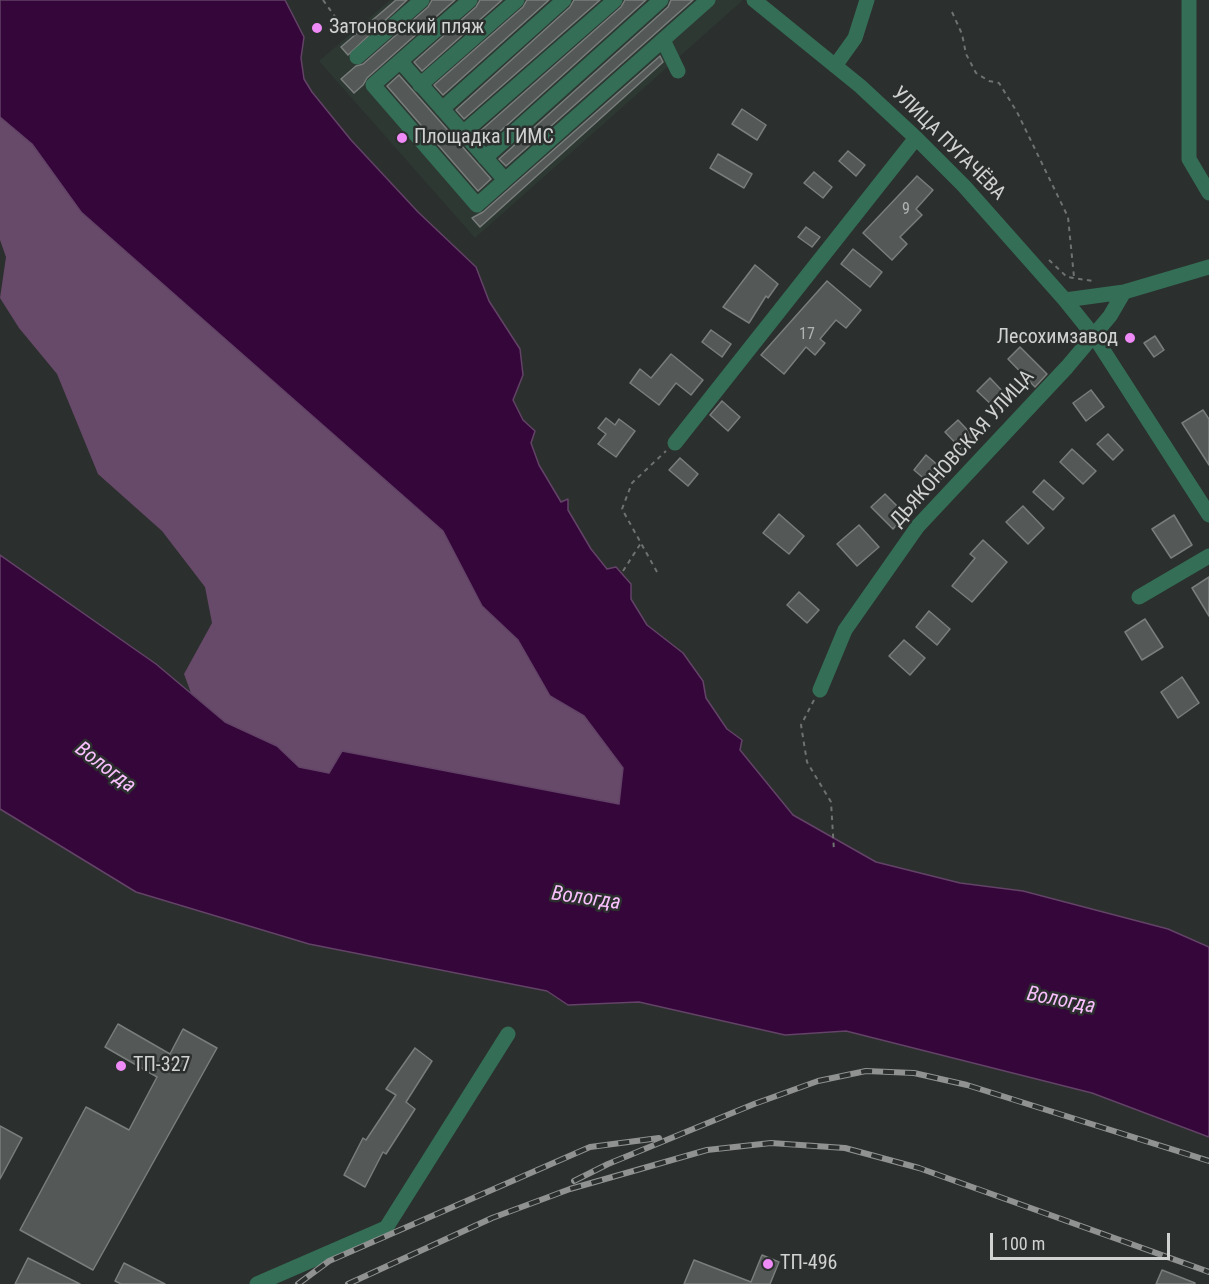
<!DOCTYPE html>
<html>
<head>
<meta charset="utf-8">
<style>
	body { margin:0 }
	#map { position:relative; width:1209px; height:1284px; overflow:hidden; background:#2b2f2d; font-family:"Roboto Condensed",sans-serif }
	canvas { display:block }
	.scale { position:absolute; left:990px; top:1233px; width:180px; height:27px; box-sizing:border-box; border:3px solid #d0d2d1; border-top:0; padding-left:8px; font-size:18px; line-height:21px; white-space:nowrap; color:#d0d2d1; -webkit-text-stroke:4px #2b2f2d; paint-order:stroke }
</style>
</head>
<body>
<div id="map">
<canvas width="1209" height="1284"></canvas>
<div class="scale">100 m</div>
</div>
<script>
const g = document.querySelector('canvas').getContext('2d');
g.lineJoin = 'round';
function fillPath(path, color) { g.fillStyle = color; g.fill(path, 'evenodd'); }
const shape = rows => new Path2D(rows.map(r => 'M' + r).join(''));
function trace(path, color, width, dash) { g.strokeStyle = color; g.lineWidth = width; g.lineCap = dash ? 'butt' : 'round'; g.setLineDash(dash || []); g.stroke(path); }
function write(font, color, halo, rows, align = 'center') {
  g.font = font + ' "Roboto Condensed",sans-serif'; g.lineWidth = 5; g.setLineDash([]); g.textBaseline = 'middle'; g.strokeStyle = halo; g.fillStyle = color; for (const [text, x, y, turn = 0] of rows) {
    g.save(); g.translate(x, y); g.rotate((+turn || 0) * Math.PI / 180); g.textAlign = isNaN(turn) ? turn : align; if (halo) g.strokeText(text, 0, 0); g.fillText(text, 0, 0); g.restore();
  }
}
fillPath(shape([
	[390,0,741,0,742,1,475,238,319,61]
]), '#2d3833');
fillPath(shape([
	[0,117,32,144,81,212,443,531,482,606,518,640,550,696,584,716,623,768,620,804,342,751,329,773,298,767,277,746,225,722,191,693,184,674,212,623,205,587,162,531,98,474,57,374,19,328,0,298,6,257,0,240]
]), '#674969');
const water = shape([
	[0,0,285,0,304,37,301,58,304,79,312,92,351,140,418,212,476,267,489,301,520,349,523,375,513,400,523,420,535,431,531,443,539,465,561,502,568,499,568,510,591,549,607,569,616,567,631,584,631,599,647,625,683,653,703,681,706,698,727,729,742,740,740,750,793,815,876,862,960,883,1023,891,1168,929,1209,947,1209,1137,1092,1093,846,1031,785,1035,639,1002,568,1005,547,991,309,944,136,892,0,809,0,555,156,664,225,722,277,746,299,767,329,773,342,751,619,804,623,768,584,716,550,696,518,640,482,606,443,531,81,212,32,144,0,117,0,0]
]);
fillPath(water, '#340639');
trace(water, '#634367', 1.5);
const building = shape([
	[396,0,407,0,348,55,341,47,396,0],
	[432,0,455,0,367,78,363,85,354,93,341,79,356,66,363,64,428,7,432,0],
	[480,0,502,0,422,71,414,62,476,7,480,0],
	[527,0,549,0,443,95,434,85,523,7,527,0],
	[574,0,600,0,464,119,456,110,570,7,574,0],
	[625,0,646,0,486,144,477,134,621,7,625,0],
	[671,0,693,0,506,166,499,159,668,7,671,0],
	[660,56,663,62,480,227,472,218,483,212,660,56],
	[399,75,491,179,478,191,387,86,399,75],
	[742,109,766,125,757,140,732,124,742,109],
	[848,151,865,165,856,176,839,161,848,151],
	[718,154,752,174,744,188,710,168,718,154],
	[814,172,832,187,823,198,804,183,814,172],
	[917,176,933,190,916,209,922,215,900,237,907,244,892,260,863,233,917,176],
	[806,227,820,237,812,247,798,237,806,227],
	[853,249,882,272,870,287,841,264,853,249],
	[755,265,778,284,768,298,766,296,749,323,723,307,755,265],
	[827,281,861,310,846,328,836,320,820,339,825,343,815,355,806,347,784,374,761,355,827,281],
	[711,330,731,344,722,357,702,342,711,330],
	[1155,336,1164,350,1154,357,1144,343,1155,336],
	[1020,347,1047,374,1035,387,1008,359,1020,347],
	[671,354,703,380,691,395,676,383,659,405,630,383,640,369,651,378,671,354],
	[990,378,1008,397,996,409,977,391,990,378],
	[1091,390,1104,407,1086,421,1073,403,1091,390],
	[722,401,740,417,728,431,710,415,722,401],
	[1203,410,1209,419,1209,465,1182,423,1203,410],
	[606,418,615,425,619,419,635,431,616,457,598,444,606,434,598,428,606,418],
	[958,420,974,437,961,449,945,432,958,420],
	[1108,434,1123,450,1113,460,1097,444,1108,434],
	[1072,449,1096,471,1083,484,1060,462,1072,449],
	[926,455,947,473,934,487,914,470,926,455],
	[680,458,698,474,688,486,669,470,680,458],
	[1044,480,1064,498,1053,510,1033,492,1044,480],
	[885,494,906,515,893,529,871,507,885,494],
	[1023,506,1044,528,1028,544,1006,522,1023,506],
	[779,514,804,536,789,554,763,533,779,514],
	[1174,515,1192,545,1171,558,1152,529,1174,515],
	[859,525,879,547,857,566,837,544,859,525],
	[983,540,1007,562,972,602,952,586,975,558,970,554,983,540],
	[1209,577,1209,616,1192,588,1209,577],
	[799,592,819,610,807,623,787,605,799,592],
	[929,611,950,629,937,645,916,627,929,611],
	[1145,619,1163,647,1142,660,1125,632,1145,619],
	[904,640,925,658,910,675,889,656,904,640],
	[1182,677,1199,703,1178,718,1161,692,1182,677],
	[118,1024,170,1054,183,1029,217,1048,93,1270,20,1230,86,1107,129,1130,157,1077,105,1047,118,1024],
	[415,1048,432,1061,406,1102,415,1109,386,1154,383,1152,365,1187,344,1175,363,1138,366,1140,396,1095,386,1089,415,1048],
	[0,1126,22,1138,0,1179,0,1126],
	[762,1255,779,1262,770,1284,684,1284,694,1260,751,1282,762,1255],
	[28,1258,80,1284,15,1284,28,1258],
	[124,1263,165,1284,121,1284,115,1281,124,1263],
	[1162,1270,1195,1283,1195,1284,1156,1284,1162,1270]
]);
fillPath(building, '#545856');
trace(building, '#797e7c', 1.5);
trace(shape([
	[323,0,341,25],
	[952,12,962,34,966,54,976,73,989,81,999,83,1017,112,1068,217,1074,277],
	[1049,260,1067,277,1093,281],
	[623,571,641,543],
	[657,572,622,509,632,483,666,451],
	[814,700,801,725,807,762,831,802,834,851]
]), '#6f7270', 2, [4.5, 4.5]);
trace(shape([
	[470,0,373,85,477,205,708,0],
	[754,0,860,86,916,138,964,186,1065,300,1094,336,1209,515],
	[1189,0,1189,159,1209,193],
	[663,40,678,71],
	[357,57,422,0],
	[400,61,505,180],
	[835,66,855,38,867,0],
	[420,85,517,0],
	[442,109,564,0],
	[463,133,615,0],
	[485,158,661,0],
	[1065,300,1124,292,1209,267],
	[675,443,916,138],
	[1139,597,1209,556],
	[820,690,845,630,918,526,1067,367,1110,316,1124,292],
	[257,1284,386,1228,508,1034]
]), '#346e57', 15);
const rail = shape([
	[574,1181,608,1164,754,1104,818,1081,866,1071,914,1073,967,1085,1209,1161],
	[298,1284,329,1261,590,1147,659,1138],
	[348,1284,492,1218,570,1189,707,1150,771,1143,845,1148,919,1168,1209,1272]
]);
trace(rail, '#8f9291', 6);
trace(rail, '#2b2f2d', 4, [11]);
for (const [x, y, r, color] of [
	[317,28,6,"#ef8bf7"],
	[402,138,6,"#ef8bf7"],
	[1130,338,6,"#ef8bf7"],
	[121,1066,6,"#ef8bf7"],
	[768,1264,6,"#ef8bf7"]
]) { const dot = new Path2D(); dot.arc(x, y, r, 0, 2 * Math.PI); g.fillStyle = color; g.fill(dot); trace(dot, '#2b2f2d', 2); }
write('16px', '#b1b4b2', null, [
	["9",906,210],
	["17",807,335]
]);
write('20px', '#d0d2d1', '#2b2f2d', [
	["Затоновский пляж",329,28],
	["Площадка ГИМС",414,138],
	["Лесохимзавод",1118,338,"right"],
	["ТП-327",133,1066],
	["ТП-496",780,1264]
], 'left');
write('20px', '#d0d2d1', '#2b2f2d', [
	["УЛИЦА ПУГАЧЁВА",948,144,45],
	["ДЬЯКОНОВСКАЯ УЛИЦА",963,449,-48]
]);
write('italic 21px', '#f8bffc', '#2b2f2d', [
	["Вологда",105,768,37],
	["Вологда",586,899,8],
	["Вологда",1061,1001,11]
]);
</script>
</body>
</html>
